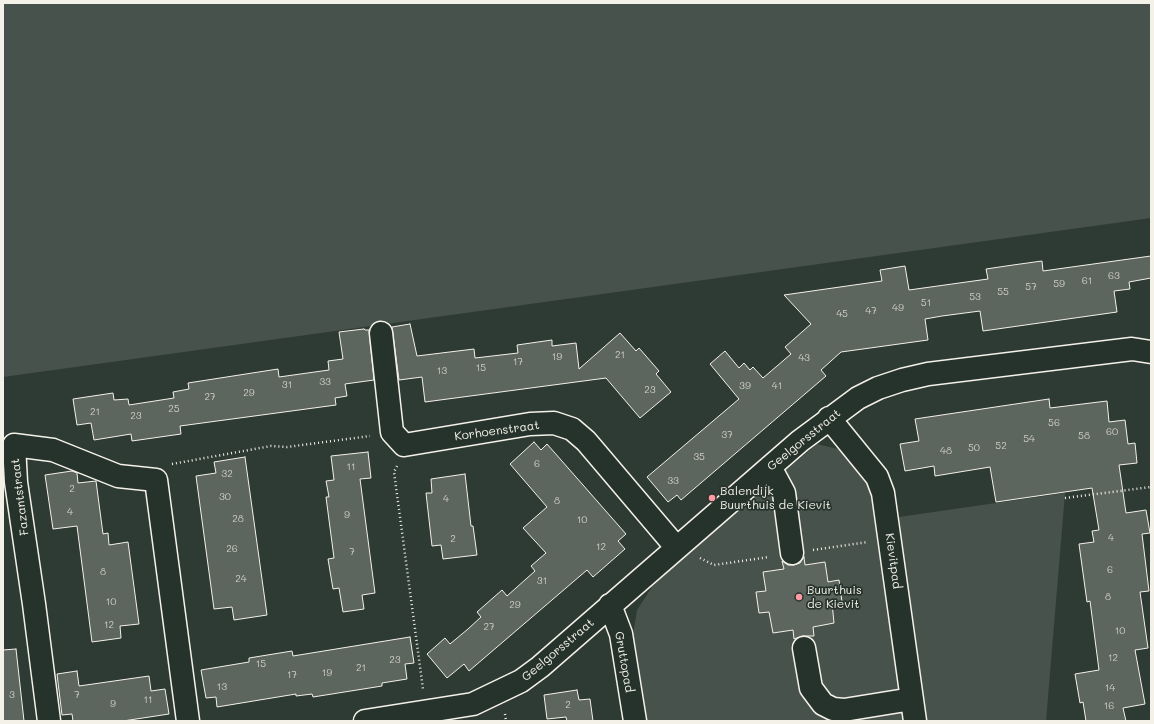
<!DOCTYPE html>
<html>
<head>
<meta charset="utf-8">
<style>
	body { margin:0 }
	#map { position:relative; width:1154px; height:724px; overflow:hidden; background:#2e3b34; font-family:Mali,sans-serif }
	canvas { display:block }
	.frame { position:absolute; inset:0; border:4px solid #f4f1e8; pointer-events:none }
</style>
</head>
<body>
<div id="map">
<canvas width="1154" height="724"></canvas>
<div class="frame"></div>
</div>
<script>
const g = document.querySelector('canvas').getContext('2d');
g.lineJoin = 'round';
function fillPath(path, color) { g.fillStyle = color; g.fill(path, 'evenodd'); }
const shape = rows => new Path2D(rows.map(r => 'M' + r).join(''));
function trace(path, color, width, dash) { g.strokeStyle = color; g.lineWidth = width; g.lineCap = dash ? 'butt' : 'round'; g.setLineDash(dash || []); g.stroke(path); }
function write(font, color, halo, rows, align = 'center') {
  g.font = font + ' Mali,sans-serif'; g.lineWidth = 3.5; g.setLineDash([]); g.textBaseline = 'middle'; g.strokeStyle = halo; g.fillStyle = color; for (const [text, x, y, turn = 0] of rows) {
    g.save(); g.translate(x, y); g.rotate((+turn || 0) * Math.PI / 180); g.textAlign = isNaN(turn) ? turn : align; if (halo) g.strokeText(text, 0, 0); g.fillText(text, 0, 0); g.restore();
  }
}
fillPath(shape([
	[3,3,1151,3,1151,218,3,377],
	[817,444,838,449,868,483,879,523,899,520,899,517,1065,493,1046,721,647,721,633,635,637,610,652,587,680,559]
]), '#48524c');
const building = shape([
	[1151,256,1151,278,1129,282,1130,289,1114,291,1117,312,983,331,980,311,942,316,925,319,928,340,841,352,821,370,826,376,681,500,677,495,668,502,647,477,739,399,710,364,725,351,739,368,744,363,750,370,753,367,763,378,791,354,785,347,811,324,784,295,882,281,880,270,905,266,909,290,988,279,986,269,1013,265,1042,261,1043,271,1151,256],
	[410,324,417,356,474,349,475,358,518,353,517,345,552,340,552,346,576,343,579,369,620,333,636,351,639,348,659,371,656,374,671,392,640,418,606,378,425,402,422,377,399,380,392,327,410,324],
	[364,329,365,330,369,330,374,380,345,384,347,396,335,398,336,405,180,426,181,434,132,441,131,434,94,440,91,423,77,425,73,399,113,393,114,400,128,399,129,405,174,398,173,392,189,389,188,383,278,369,279,377,329,370,328,361,343,359,339,332,364,329],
	[1049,399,1050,408,1107,401,1109,422,1125,420,1128,444,1135,443,1137,463,1119,465,1126,513,1146,510,1150,533,1142,534,1149,591,1140,592,1148,648,1135,650,1145,704,1123,708,1126,721,1086,721,1083,702,1080,703,1075,674,1099,670,1090,601,1087,602,1079,544,1094,542,1092,531,1099,530,1092,488,996,502,990,467,935,476,934,466,905,471,900,444,919,441,915,419,1049,399],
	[534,442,541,450,547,444,626,534,618,541,625,549,593,577,587,570,469,671,464,664,447,678,427,654,445,638,450,644,468,629,481,617,477,612,502,590,507,596,535,571,531,566,546,553,523,528,547,507,510,464,534,442],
	[368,452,371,478,360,479,375,593,362,595,364,609,343,612,339,588,333,589,328,559,334,558,326,497,329,497,326,481,334,480,331,456,368,452],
	[245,457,267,615,234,620,232,607,214,609,196,476,216,473,214,462,245,457],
	[72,471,77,473,78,483,96,481,103,534,108,533,109,545,128,542,139,624,120,626,121,638,92,642,77,526,53,529,45,475,72,471],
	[465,474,471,526,473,526,477,555,443,559,441,545,432,546,426,493,432,493,431,479,465,474],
	[804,557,805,565,825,562,828,582,839,580,842,602,832,603,834,623,813,627,814,636,802,636,794,639,793,630,773,633,769,612,759,613,756,592,766,591,763,572,784,569,782,561,788,565,794,565,800,563,804,557],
	[410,637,414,663,405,664,407,679,382,683,382,686,313,697,312,694,296,696,296,694,217,707,216,697,206,698,201,670,249,662,249,658,292,651,293,656,410,637],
	[16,649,24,721,3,721,3,650,16,649],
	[77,671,79,686,149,676,151,691,165,689,169,714,123,721,73,721,72,714,62,715,57,674,77,671],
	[577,690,579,700,590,699,593,721,567,721,566,717,547,719,544,695,577,690]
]);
fillPath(building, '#5c655e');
trace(building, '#f4f1e8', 1);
const minor = shape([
	[381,333,392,432,404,445,530,424,554,423,572,429,586,441,676,547],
	[829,418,877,477,883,493,915,721],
	[770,467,784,493,792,553],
	[610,605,621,634,635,721],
	[804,648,811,688,823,704,833,709,844,710,912,699],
	[49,721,34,604,16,482,14,445,53,450,118,476,156,480,188,721],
	[365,721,473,704,521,681,540,667,800,441,858,398,878,388,902,380,928,374,1132,349,1151,352]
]);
trace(minor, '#f4f1e8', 25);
trace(shape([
	[172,464,271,446,287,447,370,436],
	[397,466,394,472,423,689],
	[1065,498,1151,487],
	[813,550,868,542],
	[700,558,714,565,769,557],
	[505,714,506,721]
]), '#f4f1e8', 2.5, [1, 3]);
trace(minor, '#26332d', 22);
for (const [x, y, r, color] of [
	[712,498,4,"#ff9aa2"],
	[799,597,4,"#ff9aa2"]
]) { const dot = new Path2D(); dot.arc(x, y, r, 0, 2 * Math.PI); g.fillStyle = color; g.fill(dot); trace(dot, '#26332d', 1.5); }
write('10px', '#cecec6', null, [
	["63",1114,276],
	["61",1087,281],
	["59",1059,284],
	["57",1031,287],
	["55",1003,292],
	["53",975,297],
	["51",926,303],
	["49",898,308],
	["47",871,311],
	["45",842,314],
	["21",620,355],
	["19",557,357],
	["43",804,358],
	["17",518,362],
	["15",481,368],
	["13",442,371],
	["33",325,382],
	["31",287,385],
	["39",745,386],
	["41",777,386],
	["23",650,390],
	["29",249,393],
	["27",210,397],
	["25",174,409],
	["21",95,412],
	["23",136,416],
	["56",1054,423],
	["60",1112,432],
	["37",727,435],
	["58",1084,436],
	["54",1029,439],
	["52",1001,446],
	["50",974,448],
	["48",946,451],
	["35",699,457],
	["6",537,464],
	["11",351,467],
	["32",227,474],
	["33",673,481],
	["2",72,489],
	["30",225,497],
	["4",446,499],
	["8",557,501],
	["4",70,512],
	["9",347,515],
	["28",238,519],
	["10",582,520],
	["4",1111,538],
	["2",453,539],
	["12",601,547],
	["26",232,549],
	["7",352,552],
	["6",1110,570],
	["8",103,572],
	["24",241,579],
	["31",542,581],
	["8",1108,597],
	["10",111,602],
	["29",515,605],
	["12",109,625],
	["27",489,627],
	["10",1120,631],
	["12",1113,658],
	["23",395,660],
	["15",261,664],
	["21",361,668],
	["19",327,673],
	["17",292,675],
	["13",222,687],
	["14",1110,688],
	["3",12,695],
	["7",77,695],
	["11",148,700],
	["9",113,704],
	["2",568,705],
	["16",1109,706]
]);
write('12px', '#f4f1e8', '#26332d', [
	["Korhoenstraat",497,431,-8],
	["Geelgorsstraat",804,440,-39],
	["Fazantstraat",20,497,-97],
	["Kievitpad",893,561,82],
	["Geelgorsstraat",558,650,-40],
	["Gruttopad",624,662,80]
]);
write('12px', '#f4f1e8', '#26332d', [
	["Balendijk",720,491],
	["Buurthuis de Kievit",720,505],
	["Buurthuis",807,590],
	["de Kievit",807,604]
], 'left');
</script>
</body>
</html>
